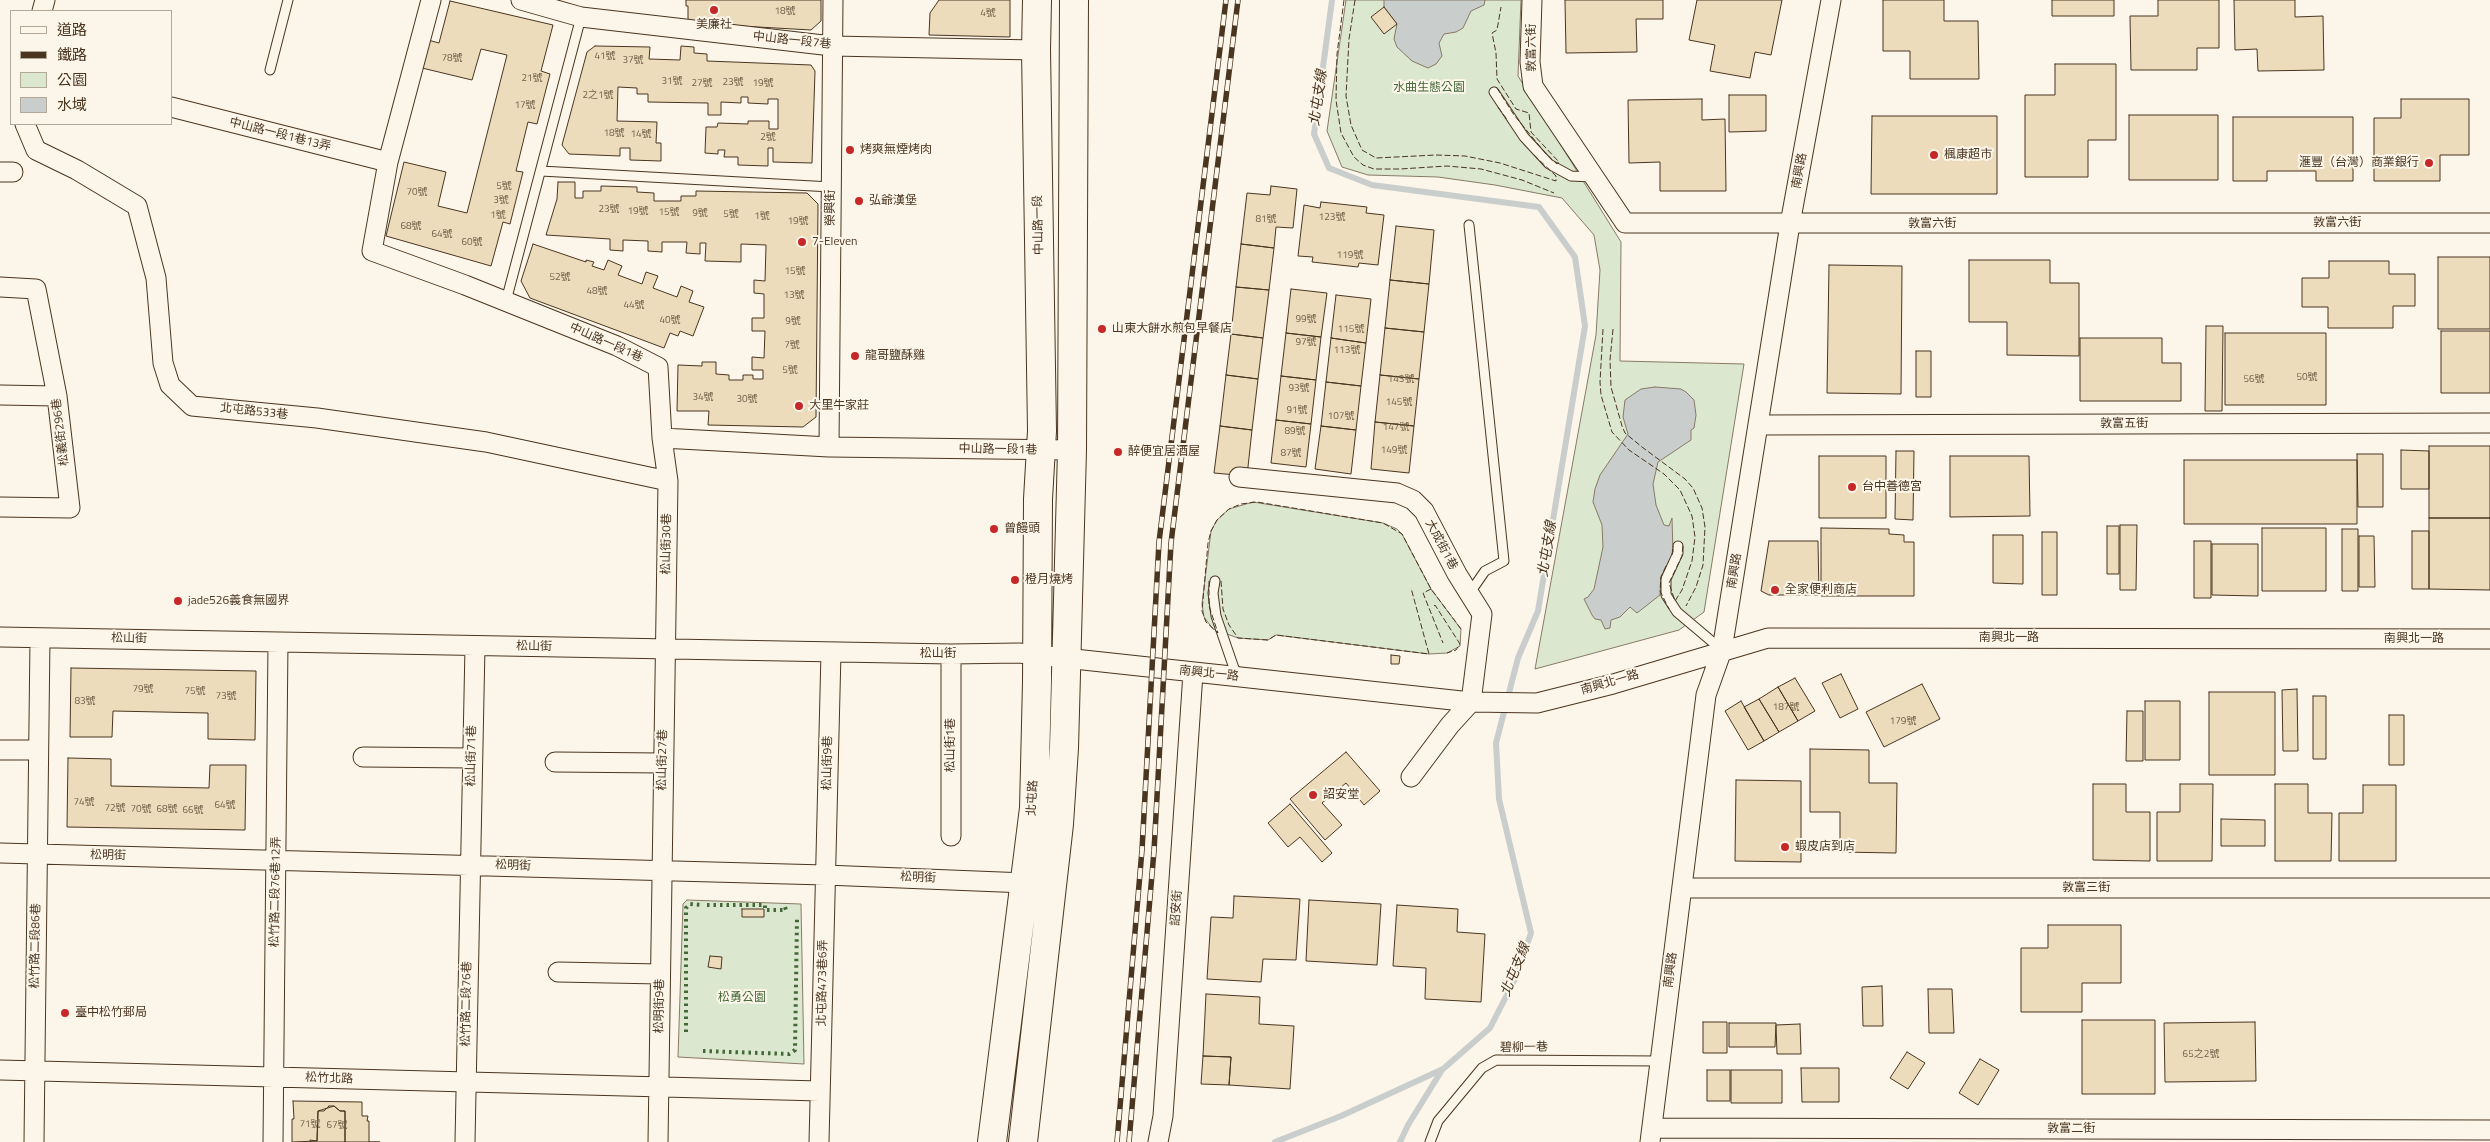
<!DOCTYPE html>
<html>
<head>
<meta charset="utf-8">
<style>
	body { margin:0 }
	#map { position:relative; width:2490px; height:1142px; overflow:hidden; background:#fbf6e9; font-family:"Titillium Web","Noto Sans TC",sans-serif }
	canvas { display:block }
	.legend { position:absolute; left:10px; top:10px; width:162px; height:115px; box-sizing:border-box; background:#fbf6e9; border:1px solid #b4a999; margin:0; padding:6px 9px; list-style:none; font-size:15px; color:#4a3520 }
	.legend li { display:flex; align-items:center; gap:10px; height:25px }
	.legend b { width:25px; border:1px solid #b4a999 }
</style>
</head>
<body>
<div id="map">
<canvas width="2490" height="1142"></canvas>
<ul class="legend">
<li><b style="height:6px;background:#fbf6e9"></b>道路</li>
<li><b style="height:6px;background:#4a3520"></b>鐵路</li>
<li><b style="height:14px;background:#dce7d0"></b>公園</li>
<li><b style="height:14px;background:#c9cecd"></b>水域</li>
</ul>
</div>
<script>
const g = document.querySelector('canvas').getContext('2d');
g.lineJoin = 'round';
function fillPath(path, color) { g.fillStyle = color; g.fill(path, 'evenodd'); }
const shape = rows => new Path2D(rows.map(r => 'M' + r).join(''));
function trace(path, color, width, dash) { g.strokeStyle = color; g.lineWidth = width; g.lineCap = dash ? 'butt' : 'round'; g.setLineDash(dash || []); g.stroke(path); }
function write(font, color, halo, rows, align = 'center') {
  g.font = font + ' "Titillium Web","Noto Sans TC",sans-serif'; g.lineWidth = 4; g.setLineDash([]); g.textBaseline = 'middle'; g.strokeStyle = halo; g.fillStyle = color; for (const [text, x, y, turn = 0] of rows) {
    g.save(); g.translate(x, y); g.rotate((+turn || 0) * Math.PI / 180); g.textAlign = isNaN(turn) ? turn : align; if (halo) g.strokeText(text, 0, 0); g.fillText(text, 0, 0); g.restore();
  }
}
const green = shape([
	[1346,0,1521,0,1518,76,1621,242,1620,361,1744,364,1704,612,1679,630,1535,669,1596,335,1600,270,1594,235,1562,198,1495,185,1438,177,1368,175,1342,167,1327,131,1346,0],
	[1253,502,1383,523,1397,529,1402,534,1431,589,1461,629,1460,646,1447,653,1429,654,1276,635,1268,640,1238,638,1213,629,1204,617,1202,604,1211,531,1217,520,1229,509,1253,502],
	[687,900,801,904,804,1064,678,1057,683,904,687,900]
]);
fillPath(green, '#dce7d0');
trace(green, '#887966', 1);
const water = shape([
	[1384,0,1485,0,1484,5,1471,11,1463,28,1456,32,1444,34,1439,43,1442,56,1436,64,1428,68,1412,61,1397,47,1394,39,1397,24,1384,7,1384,0],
	[1655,387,1681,389,1686,392,1694,400,1696,415,1694,428,1691,430,1691,440,1658,462,1653,484,1656,505,1664,525,1669,526,1672,518,1673,553,1661,577,1660,595,1637,613,1630,607,1620,617,1611,620,1610,628,1605,629,1601,620,1595,619,1592,615,1584,599,1588,597,1594,589,1603,547,1602,525,1593,502,1595,489,1600,475,1628,434,1623,417,1625,400,1641,389,1655,387]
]);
fillPath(water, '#c9cecd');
trace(water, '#887966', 1);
trace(shape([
	[1275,1142,1341,1116,1443,1069,1490,1028,1516,977,1531,933,1499,799,1496,743,1518,658,1538,611,1585,326,1575,257,1539,207,1372,185,1329,168,1314,134,1332,0],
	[1400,1142,1408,1125,1442,1070]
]), '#c9cecd', 6);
const building = shape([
	[686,0,821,0,821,21,811,30,688,23,688,6,686,6,686,0],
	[939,0,1010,0,1010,37,929,35,930,13,939,0],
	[1565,0,1663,0,1663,19,1636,19,1637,52,1566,53,1565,0],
	[1697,0,1782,0,1771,55,1755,52,1750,78,1710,71,1715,45,1689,40,1697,0],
	[1883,0,1944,0,1944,21,1978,21,1979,79,1910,79,1910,51,1883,51,1883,0],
	[2052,0,2114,0,2114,16,2052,16,2052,0],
	[2158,0,2219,0,2219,48,2197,48,2197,70,2131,70,2130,16,2158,16,2158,0],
	[2234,0,2295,0,2295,17,2323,16,2324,70,2258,71,2257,49,2235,50,2234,0],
	[450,1,553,25,541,71,550,74,537,124,528,122,516,171,523,172,510,224,503,222,491,266,386,236,404,162,446,172,438,206,467,213,507,55,481,49,472,80,422,68,428,40,439,43,450,1],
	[1384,7,1397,24,1384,34,1371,17,1384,7],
	[595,46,650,47,649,59,680,60,681,46,694,47,694,53,707,54,707,61,811,65,815,71,812,163,773,162,773,148,768,148,768,166,738,165,738,157,724,157,725,150,718,150,718,154,705,153,706,127,717,127,718,123,748,124,748,121,769,121,769,129,778,129,778,99,768,99,768,104,748,103,748,97,741,97,741,103,721,102,721,115,708,115,708,103,648,102,648,94,637,94,637,88,618,87,617,121,657,122,656,143,661,143,661,161,630,160,630,148,620,148,620,156,569,154,562,145,587,52,595,46],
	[2055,64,2116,64,2116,140,2088,140,2088,177,2025,177,2025,95,2055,95,2055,64],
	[1729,95,1766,95,1766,131,1729,132,1729,95],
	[1702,99,1702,120,1725,119,1726,191,1660,191,1660,162,1629,163,1628,100,1702,99],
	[2401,99,2469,99,2469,155,2440,155,2440,181,2374,181,2374,118,2401,118,2401,99],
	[2129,115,2218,115,2218,180,2129,180,2129,115],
	[1872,116,1997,116,1997,194,1871,194,1872,116],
	[2233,117,2353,117,2353,181,2316,181,2316,171,2267,171,2267,181,2233,181,2233,117],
	[558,182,575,182,575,198,583,198,583,191,601,191,601,186,637,187,637,192,654,193,654,201,681,201,681,196,696,196,696,191,807,193,818,204,816,417,803,427,708,425,709,411,677,411,678,365,702,366,702,362,716,362,716,374,729,375,729,380,743,380,743,375,753,375,753,379,763,379,763,370,752,370,752,357,764,358,765,331,752,331,752,318,764,318,764,294,754,293,754,280,765,281,766,245,741,244,741,262,705,261,706,243,700,243,700,254,686,253,687,242,662,242,662,252,648,251,648,241,623,240,623,251,610,250,610,239,546,235,557,199,558,182],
	[1271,186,1297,189,1293,228,1276,227,1274,248,1241,244,1247,193,1270,195,1271,186],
	[1321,202,1367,207,1366,213,1384,215,1378,265,1359,263,1358,267,1312,262,1313,257,1298,256,1304,205,1320,208,1321,202],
	[1396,226,1434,230,1429,284,1390,280,1396,226],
	[533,244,586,262,586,260,594,262,592,266,604,270,608,260,622,266,618,275,642,284,646,272,658,276,653,288,677,297,681,286,693,291,689,302,704,307,693,336,680,331,678,336,670,333,664,348,530,298,521,281,533,244],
	[1241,244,1274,248,1269,290,1236,287,1241,244],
	[2438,257,2490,257,2490,329,2438,329,2438,257],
	[1969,260,2050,260,2050,283,2079,283,2079,356,2007,355,2007,322,1969,322,1969,260],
	[2329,261,2389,261,2389,274,2415,274,2415,306,2393,306,2393,328,2328,328,2328,307,2302,307,2302,278,2329,278,2329,261],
	[1829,265,1902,266,1901,394,1827,393,1829,265],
	[1390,280,1429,284,1424,332,1385,328,1390,280],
	[1236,287,1269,290,1263,338,1231,334,1236,287],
	[1291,289,1327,293,1321,337,1286,333,1291,289],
	[1336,295,1371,299,1366,343,1331,338,1336,295],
	[2206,326,2223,326,2222,411,2205,411,2206,326],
	[1385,328,1424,332,1419,379,1380,375,1385,328],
	[2441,331,2490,331,2490,393,2441,393,2441,331],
	[1286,333,1321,337,1316,380,1281,376,1286,333],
	[2225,333,2326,333,2326,405,2225,405,2225,333],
	[1231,334,1263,338,1258,379,1226,375,1231,334],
	[1331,338,1366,343,1361,386,1326,382,1331,338],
	[2080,338,2162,338,2162,363,2181,363,2181,401,2080,401,2080,338],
	[1916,351,1931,351,1931,397,1916,397,1916,351],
	[1226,375,1258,379,1252,430,1220,426,1226,375],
	[1380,375,1419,379,1414,426,1375,422,1380,375],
	[1281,376,1316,380,1311,424,1276,420,1281,376],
	[1326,382,1361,386,1356,430,1321,426,1326,382],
	[1276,420,1311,424,1306,467,1271,463,1276,420],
	[1375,422,1414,426,1409,473,1371,469,1375,422],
	[1220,426,1252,430,1247,476,1214,473,1220,426],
	[1321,426,1356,430,1351,474,1315,469,1321,426],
	[2429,446,2490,446,2490,518,2429,518,2429,446],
	[2401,450,2429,451,2429,489,2401,489,2401,450],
	[1896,451,1914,451,1913,520,1895,519,1896,451],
	[2357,454,2383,454,2383,507,2358,507,2357,454],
	[1819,456,1886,456,1886,518,1819,518,1819,456],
	[1950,456,2029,456,2030,516,1950,517,1950,456],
	[2184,460,2357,460,2357,524,2184,524,2184,460],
	[2429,518,2490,518,2490,590,2429,589,2429,518],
	[2120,525,2137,525,2136,590,2120,590,2120,525],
	[2107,526,2119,526,2119,574,2107,574,2107,526],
	[1821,528,1889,529,1889,534,1904,535,1904,542,1914,542,1914,596,1821,596,1821,528],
	[2262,528,2326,528,2326,591,2262,591,2262,528],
	[2342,529,2358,529,2358,591,2342,591,2342,529],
	[2412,531,2429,531,2429,589,2412,589,2412,531],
	[2042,532,2057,532,2057,595,2042,595,2042,532],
	[1993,535,2023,535,2023,584,1993,583,1993,535],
	[2359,536,2374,536,2375,587,2359,587,2359,536],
	[1769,541,1818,541,1819,595,1769,595,1761,591,1769,541],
	[2194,541,2211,541,2211,598,2194,598,2194,541],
	[2212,544,2258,544,2258,596,2212,595,2212,544],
	[1391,655,1400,656,1399,664,1391,664,1391,655],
	[71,668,256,671,255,740,208,739,208,713,113,711,112,737,70,737,71,668],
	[1841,674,1858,709,1840,718,1822,683,1841,674],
	[1795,678,1815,711,1798,721,1778,687,1795,678],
	[1922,684,1940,719,1884,747,1866,712,1922,684],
	[1778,687,1798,721,1779,732,1759,699,1778,687],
	[2297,689,2298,751,2283,751,2282,690,2297,689],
	[2209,692,2275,692,2275,775,2209,775,2209,692],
	[2313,696,2326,696,2326,759,2313,759,2313,696],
	[1759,699,1779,732,1764,741,1744,707,1759,699],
	[1741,701,1764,741,1748,750,1725,711,1741,701],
	[2145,701,2180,701,2180,760,2145,760,2145,701],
	[2127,711,2143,711,2143,761,2126,761,2127,711],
	[2389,715,2404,715,2404,765,2389,765,2389,715],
	[1810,749,1869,750,1869,783,1897,783,1896,853,1840,852,1840,812,1810,812,1810,749],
	[1346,752,1380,791,1364,805,1346,783,1322,803,1342,825,1325,840,1290,799,1346,752],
	[68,758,111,759,111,786,209,788,210,765,246,765,245,830,67,827,68,758],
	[1736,780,1801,781,1801,862,1735,861,1736,780],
	[2093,784,2126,784,2126,812,2150,812,2150,861,2093,860,2093,784],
	[2180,784,2213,784,2212,861,2157,861,2157,812,2180,812,2180,784],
	[2275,784,2308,784,2308,813,2332,813,2331,861,2275,861,2275,784],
	[2363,785,2396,785,2396,861,2339,861,2339,813,2363,813,2363,785],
	[1290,804,1332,853,1322,862,1300,837,1288,847,1268,823,1290,804],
	[2221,819,2265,820,2265,846,2221,846,2221,819],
	[1234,896,1300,899,1296,960,1263,959,1261,982,1207,979,1211,917,1233,918,1234,896],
	[1309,900,1381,904,1377,965,1306,961,1309,900],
	[1397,905,1458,909,1457,932,1485,934,1481,1002,1425,999,1426,968,1393,966,1397,905],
	[742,909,764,909,764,917,742,917,742,909],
	[2048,925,2121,925,2121,983,2082,983,2082,1012,2021,1012,2021,948,2048,948,2048,925],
	[710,956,722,957,721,969,708,967,710,956],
	[1882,986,1883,1026,1863,1026,1862,987,1882,986],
	[1928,989,1952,989,1954,1033,1929,1033,1928,989],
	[1206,994,1260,997,1259,1024,1294,1026,1290,1089,1229,1085,1231,1057,1203,1056,1206,994],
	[2082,1020,2155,1020,2155,1094,2082,1094,2082,1020],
	[1703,1022,1727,1022,1727,1053,1703,1053,1703,1022],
	[2255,1022,2256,1081,2165,1082,2164,1023,2255,1022],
	[1729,1023,1776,1023,1775,1047,1729,1047,1729,1023],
	[1800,1024,1801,1054,1777,1054,1776,1025,1800,1024],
	[1907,1052,1925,1063,1908,1089,1890,1078,1907,1052],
	[1203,1056,1231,1057,1229,1085,1201,1084,1203,1056],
	[1980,1059,1999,1070,1978,1105,1959,1093,1980,1059],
	[1801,1068,1839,1068,1839,1102,1802,1102,1801,1068],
	[1707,1070,1730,1070,1730,1101,1707,1101,1707,1070],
	[1731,1070,1782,1070,1782,1103,1731,1103,1731,1070],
	[293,1101,362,1102,362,1116,368,1116,367,1121,369,1121,369,1142,380,1142,345,1142,345,1111,340,1111,334,1106,318,1111,317,1141,292,1142,292,1119,294,1119,293,1101],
	[329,1106,334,1106,340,1111,345,1111,345,1142,310,1142,310,1140,317,1141,318,1111,324,1111,329,1106]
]);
fillPath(building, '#ecdcbc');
trace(building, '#4a3520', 1);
const service = shape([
	[270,70,288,0],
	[1494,92,1524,137,1549,164,1571,176,1592,177],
	[541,171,831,187],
	[506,301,581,17],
	[1678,546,1678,553,1666,579,1666,595,1677,612,1722,650],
	[1215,581,1213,593,1216,616,1237,677],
	[1469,594,1485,571,1504,561,1469,225],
	[1430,1142,1438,1121,1482,1068,1496,1060,1660,1061]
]);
const minor = shape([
	[431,0,388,162,372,251,465,285,617,346,658,367,662,438,668,481,658,1142],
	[521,0,581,17,832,46,1036,50],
	[1532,0,1530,62,1533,86,1625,223,2490,223],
	[42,11,45,0],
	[171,107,388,162],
	[25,124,36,150,77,170,137,206,156,278,163,363,170,385,192,406,317,418,486,442,668,481],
	[0,172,13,172],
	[0,287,36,289,57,396,70,508,0,507],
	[0,395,57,396],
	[1758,425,2490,423],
	[662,438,829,447,1072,450],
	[829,447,833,0],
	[1239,477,1397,493,1413,500,1424,511,1457,574,1482,614,1471,702],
	[0,637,951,654,1019,653,1471,702,1537,703,1613,684,1768,638,2490,639],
	[951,654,951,836],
	[0,750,38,750],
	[363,757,472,758],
	[555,762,662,763],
	[1411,777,1450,725,1471,702],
	[0,853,825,875,1026,883],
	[1682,888,2490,888],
	[558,972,660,974],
	[0,1070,820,1091],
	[1652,1128,2490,1130],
	[34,1142,40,638],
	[273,1142,278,642],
	[465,1142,475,646],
	[819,1142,831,652],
	[1158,1142,1163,1116,1193,673],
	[1650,1142,1706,695,1722,650,1790,224,1831,0]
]);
const primary = shape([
	[992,1142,1034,808,1037,682,1038,499,1042,431,1036,50,1037,0],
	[1023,1142,1059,824,1064,748,1072,450,1074,0]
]);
trace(service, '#4a3520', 11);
trace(minor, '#4a3520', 21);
trace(primary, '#4a3520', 30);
trace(service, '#fbf6e9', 9);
trace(minor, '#fbf6e9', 19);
trace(primary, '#fbf6e9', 28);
const rail = shape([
	[1117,1142,1142,850,1159,542,1226,0],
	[1129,1142,1154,851,1171,543,1238,0]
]);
trace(rail, '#4a3520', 5.5);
trace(rail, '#fbf6e9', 4, [11]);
trace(shape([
	[707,905,765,905,765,910,786,910,785,907],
	[686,1032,686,908,690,904,702,905],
	[703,1051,789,1054,795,1050,797,919]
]), '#436837', 4, [2.5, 4]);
trace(shape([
	[1344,0,1337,54,1336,100,1341,133,1354,157,1363,165,1374,169,1400,169,1447,166,1481,169,1522,180,1554,193],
	[1355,0,1349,39,1346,96,1351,125,1362,150,1376,158,1436,155,1465,156,1500,163,1556,181,1556,176,1534,155],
	[1497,88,1514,115,1546,154,1557,164,1559,162,1531,132,1529,113,1516,109,1497,79,1496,53,1492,33,1497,30,1501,7],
	[1498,107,1508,121],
	[1603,329,1600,382,1601,395,1612,432,1629,450,1664,474,1680,490,1692,516,1695,537,1692,561,1682,590,1675,601,1669,583,1682,556,1683,545],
	[1613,329,1610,360,1611,387,1622,426,1625,433,1642,447,1685,479,1693,488,1702,508,1705,527,1703,565,1696,587,1686,606],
	[1672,555,1673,546],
	[1666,566,1661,577,1660,591,1669,609],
	[1209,581,1209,606,1218,633,1206,622,1202,611,1208,543,1211,531,1217,520,1229,509,1241,504,1257,502,1383,523,1402,534,1431,589,1461,629],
	[1221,581,1223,609,1229,625,1238,638,1268,640,1276,635,1429,654,1411,588],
	[1431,589,1423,593,1443,643],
	[1434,606,1435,605,1460,644,1456,650,1447,653]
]), '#4a3520', 1, [6, 2.5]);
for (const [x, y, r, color] of [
	[714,10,5,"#c62828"],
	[850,150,5,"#c62828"],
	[1934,155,5,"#c62828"],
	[2429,163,5,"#c62828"],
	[859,201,5,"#c62828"],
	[802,242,5,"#c62828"],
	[1102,329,5,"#c62828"],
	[855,356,5,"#c62828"],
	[799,406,5,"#c62828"],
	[1118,452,5,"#c62828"],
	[1852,487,5,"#c62828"],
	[994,529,5,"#c62828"],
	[1015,580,5,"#c62828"],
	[1775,590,5,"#c62828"],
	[178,601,5,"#c62828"],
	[1313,795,5,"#c62828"],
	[1785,847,5,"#c62828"],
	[65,1013,5,"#c62828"]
]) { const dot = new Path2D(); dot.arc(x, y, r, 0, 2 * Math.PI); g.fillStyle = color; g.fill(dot); trace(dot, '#fbf6e9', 2); }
write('10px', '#725f47', null, [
	["18號",785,12],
	["4號",988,14],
	["41號",605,57],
	["78號",452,59],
	["37號",633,61],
	["21號",532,79],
	["31號",672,82],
	["23號",733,83],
	["27號",702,84],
	["19號",763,84],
	["2之1號",598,96],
	["17號",525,106],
	["18號",614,134],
	["14號",641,135],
	["2號",768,138],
	["5號",504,187],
	["70號",417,193],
	["3號",501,201],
	["23號",609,210],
	["19號",638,212],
	["15號",669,213],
	["9號",700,214],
	["5號",731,215],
	["1號",498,216],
	["1號",762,217],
	["123號",1332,218],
	["81號",1266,220],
	["19號",798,222],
	["68號",411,227],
	["64號",442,235],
	["60號",472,243],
	["119號",1350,256],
	["15號",795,272],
	["52號",560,278],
	["48號",597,292],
	["13號",794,296],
	["44號",634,306],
	["99號",1306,320],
	["40號",670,321],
	["9號",793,322],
	["115號",1351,330],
	["97號",1306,343],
	["7號",792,346],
	["113號",1347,351],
	["5號",790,371],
	["50號",2307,378],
	["143號",1401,380],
	["56號",2254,380],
	["93號",1299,389],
	["34號",703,398],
	["30號",747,400],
	["145號",1399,403],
	["91號",1297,411],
	["107號",1341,417],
	["147號",1396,428],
	["89號",1295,432],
	["149號",1394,451],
	["87號",1291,454],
	["79號",143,690],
	["75號",195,692],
	["73號",226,697],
	["83號",85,702],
	["187號",1786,708],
	["179號",1903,722],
	["74號",84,803],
	["64號",225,806],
	["72號",115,809],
	["70號",141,810],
	["68號",167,810],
	["66號",193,811],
	["65之2號",2201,1055],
	["71號",310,1125],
	["67號",337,1126]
]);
write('12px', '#4a3520', '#fbf6e9', [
	["美廉社",714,25,"center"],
	["烤爽無煙烤肉",860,150],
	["楓康超市",1944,155],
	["滙豐（台灣）商業銀行",2419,163,"right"],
	["弘爺漢堡",869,201],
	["7-Eleven",812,242],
	["山東大餅水煎包早餐店",1112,329],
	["龍哥鹽酥雞",865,356],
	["大里牛家莊",809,406],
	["醉便宜居酒屋",1128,452],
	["台中善德宮",1862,487],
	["曾饅頭",1004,529],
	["橙月燒烤",1025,580],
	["全家便利商店",1785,590],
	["jade526義食無國界",188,601],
	["詔安堂",1323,795],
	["蝦皮店到店",1795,847],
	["臺中松竹郵局",75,1013]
], 'left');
write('12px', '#4a3520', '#fbf6e9', [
	["中山路一段7巷",792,41,6],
	["敦富六街",1532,48,-90],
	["中山路一段1巷13弄",280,135,14],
	["南興路",1800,171,-80],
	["榮興街",831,208,-90],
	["敦富六街",2337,223],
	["敦富六街",1932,224],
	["中山路一段",1039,225,-91],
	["中山路一段1巷",606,343,24],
	["北屯路533巷",254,412,6],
	["敦富五街",2124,424],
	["松義街296巷",61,432,-97],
	["中山路一段1巷",998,450,1],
	["松山街30巷",667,544,-89],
	["大成街1巷",1441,545,62],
	["南興路",1735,571,-81],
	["南興北一路",2009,638],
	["松山街",129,639,1],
	["南興北一路",2414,639],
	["松山街",534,647,1],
	["松山街",938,654],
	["南興北一路",1209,674,6],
	["南興北一路",1610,683,-16],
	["松山街1巷",951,745,-90],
	["松山街71巷",472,756,-89],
	["松山街27巷",663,760,-89],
	["松山街9巷",828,763,-89],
	["北屯路",1033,798,-87],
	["松明街",108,856,1],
	["松明街",513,866,2],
	["松明街",918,878,2],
	["敦富三街",2086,888],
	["松竹路二段76巷12弄",276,892,-89],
	["詔安街",1177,908,-86],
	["松竹路二段86巷",36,946,-89],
	["南興路",1671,970,-83],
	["北屯路473巷6弄",823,983,-89],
	["松竹路二段76巷",467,1004,-89],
	["松明街9巷",660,1006,-89],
	["碧柳一巷",1524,1048,-1],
	["松竹北路",329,1079,2],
	["敦富二街",2071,1129]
]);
write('12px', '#436837', '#fbf6e9', [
	["水曲生態公園",1429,88],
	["松勇公園",742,998]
]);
write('italic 14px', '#4a3520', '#fbf6e9', [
	["北屯支線",1319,98,-82],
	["北屯支線",1548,549,-81],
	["北屯支線",1516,970,-68]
]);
</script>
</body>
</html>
